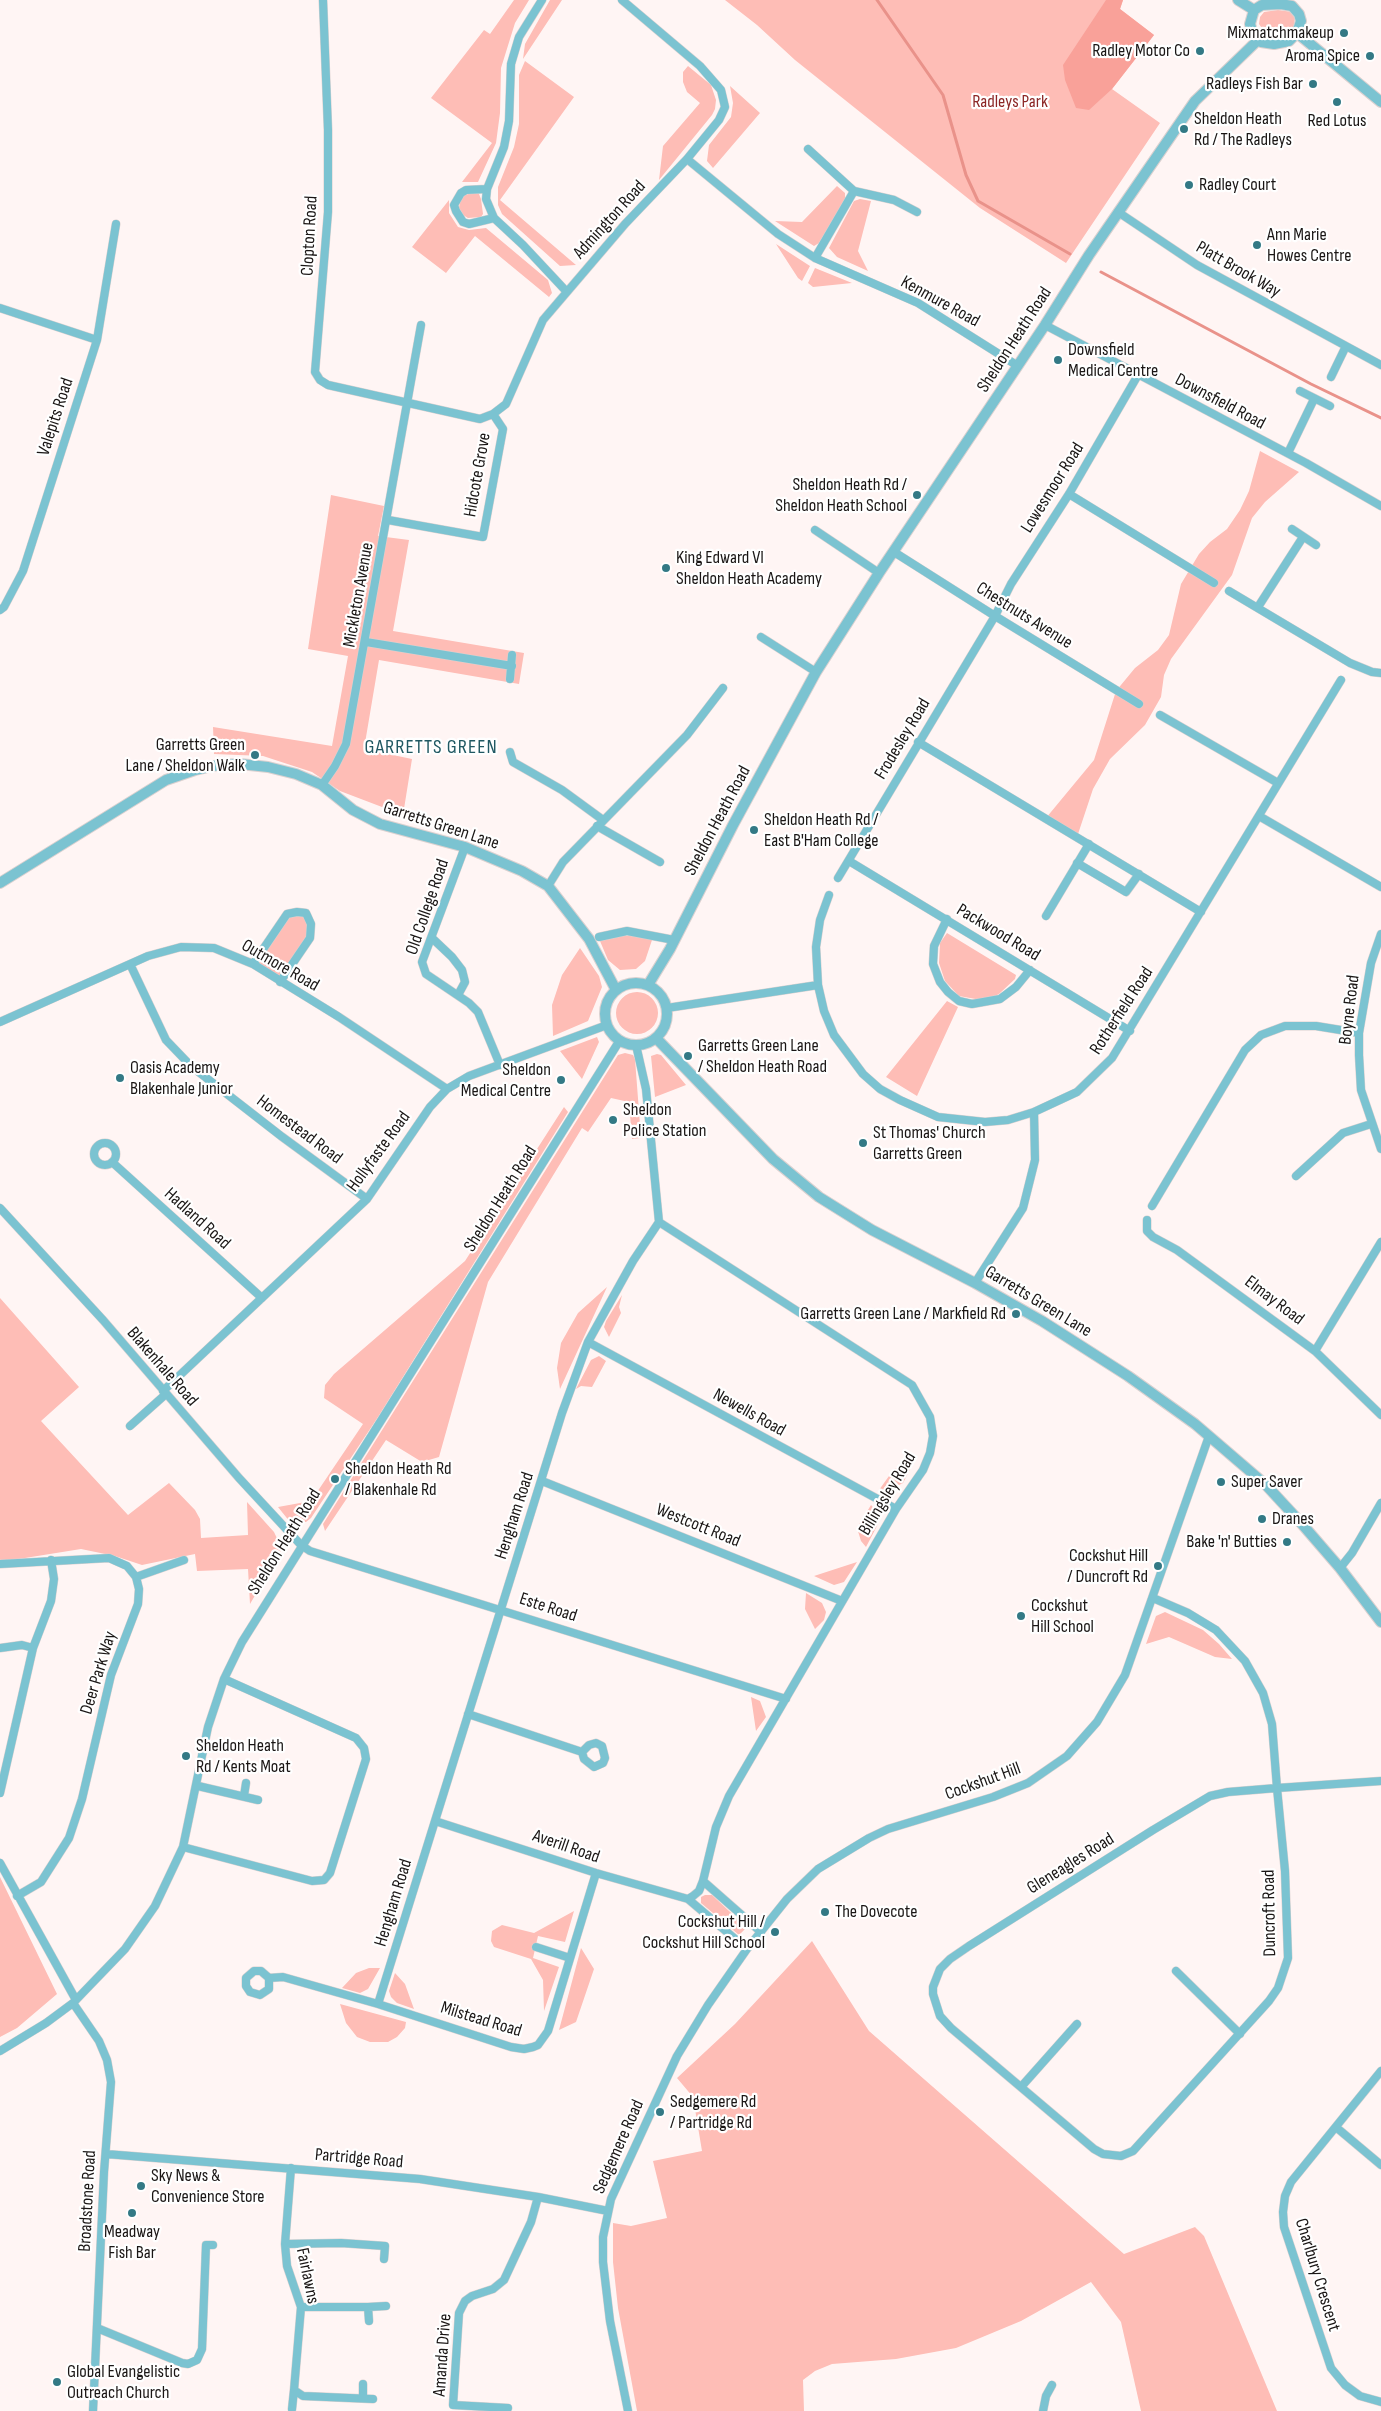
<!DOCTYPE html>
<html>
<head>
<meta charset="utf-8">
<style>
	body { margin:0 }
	canvas { display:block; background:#fff5f4 }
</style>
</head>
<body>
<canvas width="1381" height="2411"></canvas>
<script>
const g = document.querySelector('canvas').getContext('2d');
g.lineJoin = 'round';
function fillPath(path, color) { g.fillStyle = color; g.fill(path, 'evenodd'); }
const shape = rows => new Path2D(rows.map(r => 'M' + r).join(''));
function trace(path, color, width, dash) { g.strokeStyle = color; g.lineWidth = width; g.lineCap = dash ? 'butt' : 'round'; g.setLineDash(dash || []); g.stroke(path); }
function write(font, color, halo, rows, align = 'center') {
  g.font = font + ' "Sofia Sans Condensed",sans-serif'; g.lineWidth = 4.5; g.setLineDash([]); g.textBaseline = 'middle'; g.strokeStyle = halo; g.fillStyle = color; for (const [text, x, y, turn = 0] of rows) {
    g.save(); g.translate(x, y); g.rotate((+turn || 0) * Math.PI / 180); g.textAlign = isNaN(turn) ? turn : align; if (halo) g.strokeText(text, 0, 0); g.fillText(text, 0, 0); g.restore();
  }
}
fillPath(shape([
	[514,0,529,0,515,23,501,68,500,113,496,143,478,182,462,182,492,143,431,98,484,30,490,34],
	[550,0,562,0,523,59,525,44],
	[725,0,1123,0,1120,9,1154,35,1112,89,1160,123,1066,263,980,208,795,60,757,25],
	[1278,10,1292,12,1295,18,1293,30,1288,32,1266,34,1259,24,1260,17,1264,12],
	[525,61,574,97,500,200,576,265,560,266,502,214,498,205,498,187,514,147,519,124,519,75],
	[688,66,711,85,716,100,715,109,712,115,659,180,663,146,700,103,687,92,683,82,683,72],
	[730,86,760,113,713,168,707,161,709,145,731,117,733,103],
	[837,186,845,193,845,200,819,243,814,246,775,221,802,222],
	[471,193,479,194,481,199,483,214,481,217,468,218,463,215,459,208,460,201,465,195],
	[860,199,871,201,858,251,868,271,837,257,829,248,854,201],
	[449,200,449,213,458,227,469,230,486,228,548,280,552,293,549,297,475,236,446,273,412,247],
	[776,244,810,266,802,281,798,278],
	[815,268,852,283,813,287,808,283],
	[1260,451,1299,472,1265,502,1252,518,1232,575,1171,659,1164,675,1161,697,1145,725,1110,759,1093,789,1078,834,1046,818,1094,760,1116,691,1135,668,1158,650,1169,635,1181,584,1199,554,1210,542,1227,529,1240,510,1249,491],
	[331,495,384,506,378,536,409,540,393,631,524,653,519,684,379,660,364,749,412,759,403,815,340,791,312,772,263,756,214,754,213,727,332,746,348,656,308,649],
	[306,913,310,938,280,982,253,964,287,914],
	[947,933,1016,975,1015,979,999,994,991,998,981,1000,959,996,945,981,939,963,940,943],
	[620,936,637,936,652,940,645,961,636,969,620,970,608,960,600,941],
	[580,948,599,976,602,987,588,1021,553,1036,552,1005,562,975],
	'616 1013a21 21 0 1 1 42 0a21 21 0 1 1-42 0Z',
	[947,1001,958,1007,917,1096,886,1077],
	[597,1037,599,1042,582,1079,560,1051],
	[625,1053,633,1055,635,1059,641,1138,632,1139,629,1102,611,1098,588,1132,582,1128,488,1282,439,1457,422,1462,386,1440,325,1531,323,1524,618,1055],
	[657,1054,661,1055,686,1085,655,1097,651,1056],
	[564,1107,568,1112,378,1417,311,1518,306,1522,290,1522,278,1507,311,1501,363,1424,324,1398,325,1385,334,1374,465,1261],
	[607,1287,560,1389,557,1368,561,1343,578,1313],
	[622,1295,619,1307,621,1313,609,1337,604,1327,606,1321],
	[0,1298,79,1387,41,1421,128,1515,169,1483,195,1510,200,1519,201,1538,248,1535,247,1502,274,1532,282,1549,250,1604,248,1569,197,1571,195,1554,142,1565,115,1556,81,1549,0,1562],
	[599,1356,606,1361,592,1387,581,1386,576,1389,591,1360],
	[914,1462,903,1483,891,1489,879,1490,894,1469],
	[871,1505,879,1514,877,1526,866,1547,861,1541,857,1528],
	[857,1562,844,1582,834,1585,814,1576],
	[806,1593,822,1603,826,1612,824,1620,815,1629,805,1609],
	[1165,1612,1203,1630,1219,1644,1232,1659,1215,1657,1169,1637,1146,1644,1156,1616],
	[751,1697,760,1701,766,1717,756,1731],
	[0,1877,57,1994,17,2028,0,2037],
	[705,1895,712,1895,745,1926,746,1928,739,1935,701,1903,701,1897],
	[574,1911,565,1942,538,1936,533,1958,559,1967,544,2011,543,1980,531,1959,494,1947,491,1941,492,1931,502,1925,534,1933],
	[812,1941,869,2031,1124,2254,1195,2227,1204,2236,1277,2411,1141,2411,1121,2322,1091,2282,1021,2321,956,2348,896,2359,832,2364,815,2371,803,2380,804,2411,637,2411,618,2308,613,2262,613,2223,631,2226,667,2218,653,2161,702,2151,693,2097,677,2078,735,2024],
	[581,1948,594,1969,576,2022,559,2030],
	[369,1968,380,1968,368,1989,360,1993,342,1988,356,1973],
	[395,1973,405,1984,414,2009,397,2003,391,1997,389,1991],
	[340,2004,406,2022,405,2028,397,2037,388,2042,370,2042,357,2037,346,2023]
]), '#febdb6');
fillPath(shape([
	[1106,0,1123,0,1120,9,1154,35,1112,89,1089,110,1076,108,1065,80,1063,65]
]), '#f9a199');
trace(shape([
	[877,0,943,95,966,175,978,201,1070,254],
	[1101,272,1311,384,1381,418]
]), '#e9928a', 3);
const minor = shape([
	[323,0,328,130,328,212,315,372,320,380,328,385,480,419,493,414,506,404,543,320,625,224,687,159,719,120,725,107,721,90,700,66,622,0],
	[542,0,519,37,511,64,509,121,504,147,487,189,486,199,494,218,523,245,566,291],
	[808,149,854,191,894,200,917,212],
	[687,159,778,234,815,258,918,303,1018,366],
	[487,189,466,190,461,193,454,205,456,211,463,222,469,224,494,218],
	[1118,212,1197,265,1381,365],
	[815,258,854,191],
	[0,308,97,340],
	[1045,325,1306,463,1381,506],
	[1331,377,1346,346],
	[1300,391,1330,406],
	[1288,453,1314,399],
	[1069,494,1214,583],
	[388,520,483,537,503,429,493,414],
	[1292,529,1316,545],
	[815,530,879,573],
	[894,552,995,616,1139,704],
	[1229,591,1350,663,1372,672,1381,673],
	[1258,607,1303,537],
	[0,610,4,607,23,571,97,340,116,224],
	[761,637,816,672],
	[366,642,512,666],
	[510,679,512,655],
	[1160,715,1278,783],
	[918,742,1201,912],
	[510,752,513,762,562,790,603,820],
	[322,785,335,766,346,744,421,325],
	[1259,816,1381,887],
	[597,826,660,862],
	[465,847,422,962,426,974,469,1003,478,1012,500,1065],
	[849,861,1130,1031],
	[1077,863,1126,892,1139,874],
	[838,878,995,616,1011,584,1069,494,1138,375],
	[548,886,563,862,687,735,723,688],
	[829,895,820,920,816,947,818,985,824,1011,834,1035,863,1074,880,1089,900,1100,938,1117,985,1122,1008,1120,1034,1112,1077,1092,1112,1058,1341,680],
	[1046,916,1089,844],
	[947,919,934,946,933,964,940,982,948,992,959,1001,972,1004,1000,999,1016,987,1030,970],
	[1381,934,1371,963,1359,1033,1359,1055,1361,1090,1381,1149],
	[599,937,627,931,674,940],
	[432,938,452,957,462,970,465,982,458,995],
	[130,964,166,1040,191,1066,281,1136,367,1199],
	[253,964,287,914,297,912,306,913,311,924,310,938,280,982],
	[667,1008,818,985],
	[0,1022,148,956,181,947,214,948,253,964,339,1017,447,1089],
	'94 1154a11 11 0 1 1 22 0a11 11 0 1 1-22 0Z',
	[112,1162,262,1298],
	[1296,1176,1343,1133,1371,1124],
	[1152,1206,1245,1050,1261,1035,1285,1026,1316,1026,1359,1033],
	[0,1208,103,1320,239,1478,301,1545,310,1551,786,1699],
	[1147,1220,1147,1231,1153,1237,1177,1250,1315,1351,1381,1415],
	[975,1283,1023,1208,1035,1160,1034,1112],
	[588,1342,896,1509],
	[1315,1351,1381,1242],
	[163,1391,367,1199,430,1107,447,1089,469,1076,607,1025],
	[130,1426,166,1394],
	[542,1481,842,1601],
	[0,1564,109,1558,127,1566,136,1577,139,1589,138,1604,111,1675,82,1799,69,1838,41,1882,17,1896],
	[1340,1568,1352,1553,1381,1503],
	[136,1577,184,1560],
	[1153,1598,1188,1613,1216,1630,1245,1661,1263,1693,1272,1724,1277,1788,1285,1871,1288,1958,1278,1988,1269,2001,1133,2151,1121,2156,1103,2154,1094,2149,951,2028,940,2016,933,1994,933,1987,940,1969,950,1959,969,1946,1153,1830,1210,1796,1228,1792,1277,1788,1381,1781],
	[0,1648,22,1645,33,1648],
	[468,1714,582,1752,584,1759,594,1767,603,1763,605,1758,602,1746,596,1743,589,1745,582,1752],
	[198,1786,258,1800],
	[0,1793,33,1648,51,1601,54,1579,51,1560],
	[244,1796,246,1783],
	[435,1821,596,1873,688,1899,693,1896,699,1891,703,1881,716,1827,729,1796,896,1509,923,1470,930,1453,933,1436,930,1417,912,1385,659,1222],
	[183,1847,312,1881,324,1880,330,1873,366,1759,364,1748,356,1738,224,1679],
	[0,1863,76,2000],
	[703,1881,761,1932],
	[688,1899,747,1949],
	[536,1947,570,1958],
	[1176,1971,1240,2034],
	[269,1978,261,1971,254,1971,246,1978,246,1986,250,1992,260,1995,269,1989,269,1978,283,1977,378,2004,511,2047,524,2049,533,2047,538,2045,548,2031,596,1873],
	[73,2003,99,2041,107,2060,111,2082,104,2172,93,2411],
	[378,2004,562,1413,588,1342,633,1261,659,1222,646,1089,636,1045],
	[0,2051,46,2023,73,2003,125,1949,155,1906,183,1847,208,1727,224,1679,242,1642,620,1040],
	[1381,2071,1291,2182,1285,2196,1283,2212,1284,2227,1331,2368,1345,2385,1360,2396,1381,2402],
	[1021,2087,1077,2024],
	[1337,2128,1381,2165],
	[106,2154,420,2179,538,2197,608,2211],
	[291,2168,285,2244,287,2266,301,2307,294,2390,303,2396,373,2399],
	[285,2244,341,2243,385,2246,384,2259],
	[301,2307,368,2307,369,2321],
	[368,2307,386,2306],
	[97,2328,182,2363,188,2364,197,2360,202,2349,206,2245,213,2245],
	[363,2384,363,2398],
	[508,2408,453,2405,459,2313,465,2301,472,2296,493,2289,504,2280,531,2222,538,2197],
	[292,2409,294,2390],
	[628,2411,610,2321,603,2262,603,2237,611,2199,677,2056,708,2005,747,1949,787,1899,818,1869,869,1838,888,1829,993,1797,1028,1783,1067,1756,1097,1722,1125,1675,1209,1436],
	[1043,2411,1046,2396,1052,2385]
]);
const tertiary = shape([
	[1238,0,1254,10],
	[1281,4,1292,6,1299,14,1301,21,1297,33,1289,41,1274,44,1261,42,1253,34,1250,24,1254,10,1262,5,1281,4],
	[1297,33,1381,102],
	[0,883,166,780,195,770,218,765,240,764,268,767,296,774,322,785,353,810,380,824,465,847,522,871,548,886,589,939,616,990],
	'605 1014a31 31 0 1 1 62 0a31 31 0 1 1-62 0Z',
	[648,985,670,949,733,825,816,672,879,573,1045,325,1089,255,1195,101,1258,40],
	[656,1038,773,1159,819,1197,872,1230,975,1283,1042,1321,1128,1376,1195,1424,1266,1485,1302,1524,1340,1568,1381,1622]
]);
trace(minor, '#dad1d0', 9);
trace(tertiary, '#dad1d0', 12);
trace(minor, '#7bc3d1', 8);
trace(tertiary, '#7bc3d1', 10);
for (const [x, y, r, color] of [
	[1344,33,5,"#337985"],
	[1200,51,5,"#337985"],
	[1370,56,5,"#337985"],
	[1313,84,5,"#337985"],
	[1337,102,5,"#337985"],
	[1184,129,5,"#337985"],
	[1189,185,5,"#337985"],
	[1257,245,5,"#337985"],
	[1058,360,5,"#337985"],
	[917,495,5,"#337985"],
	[666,568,5,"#337985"],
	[255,755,5,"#337985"],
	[754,830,5,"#337985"],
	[688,1056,5,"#337985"],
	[120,1078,5,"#337985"],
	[561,1080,5,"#337985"],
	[613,1120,5,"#337985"],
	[863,1143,5,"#337985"],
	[1016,1314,5,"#337985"],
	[335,1479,5,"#337985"],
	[1221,1482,5,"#337985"],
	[1262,1519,5,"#337985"],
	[1287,1542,5,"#337985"],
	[1158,1566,5,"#337985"],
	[1021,1616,5,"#337985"],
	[186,1756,5,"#337985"],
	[825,1912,5,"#337985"],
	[775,1932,5,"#337985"],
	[660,2112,5,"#337985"],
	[141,2186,5,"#337985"],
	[132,2213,5,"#337985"],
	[57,2382,5,"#337985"]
]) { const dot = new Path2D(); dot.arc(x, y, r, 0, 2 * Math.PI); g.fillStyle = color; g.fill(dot); trace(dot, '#fff', 2); }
write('18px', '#1a1615', '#fff', [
	["Mixmatchmakeup",1334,33,"right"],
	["Radley Motor Co",1190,51,"right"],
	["Aroma Spice",1360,56,"right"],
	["Radleys Fish Bar",1303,84,"right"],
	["Sheldon Heath",1194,119],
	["Rd / The Radleys",1194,140],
	["Red Lotus",1337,121,"center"],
	["Radley Court",1199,185],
	["Ann Marie",1267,235],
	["Howes Centre",1267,256],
	["Downsfield",1068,350],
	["Medical Centre",1068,371],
	["Sheldon Heath Rd /",907,485,"right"],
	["Sheldon Heath School",907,506,"right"],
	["King Edward VI",676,558],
	["Sheldon Heath Academy",676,579],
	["Garretts Green",245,745,"right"],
	["Lane / Sheldon Walk",245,766,"right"],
	["Sheldon Heath Rd /",764,820],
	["East B'Ham College",764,841],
	["Garretts Green Lane",698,1046],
	["/ Sheldon Heath Road",698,1067],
	["Oasis Academy",130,1068],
	["Blakenhale Junior",130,1089],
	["Sheldon",551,1070,"right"],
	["Medical Centre",551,1091,"right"],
	["Sheldon",623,1110],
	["Police Station",623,1131],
	["St Thomas' Church",873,1133],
	["Garretts Green",873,1154],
	["Garretts Green Lane / Markfield Rd",1006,1314,"right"],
	["Sheldon Heath Rd",345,1469],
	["/ Blakenhale Rd",345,1490],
	["Super Saver",1231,1482],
	["Dranes",1272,1519],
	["Bake 'n' Butties",1277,1542,"right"],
	["Cockshut Hill",1148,1556,"right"],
	["/ Duncroft Rd",1148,1577,"right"],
	["Cockshut",1031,1606],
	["Hill School",1031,1627],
	["Sheldon Heath",196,1746],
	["Rd / Kents Moat",196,1767],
	["The Dovecote",835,1912],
	["Cockshut Hill /",765,1922,"right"],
	["Cockshut Hill School",765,1943,"right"],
	["Sedgemere Rd",670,2102],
	["/ Partridge Rd",670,2123],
	["Sky News &",151,2176],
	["Convenience Store",151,2197],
	["Meadway",132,2232,"center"],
	["Fish Bar",132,2253,"center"],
	["Global Evangelistic",67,2372],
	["Outreach Church",67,2393]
], 'left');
write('18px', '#8c2726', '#fff', [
	["Radleys Park",1010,102]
]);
write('18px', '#1a1615', '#fff', [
	["Admington Road",610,220,-48],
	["Clopton Road",310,236,-87],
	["Platt Brook Way",1238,270,30],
	["Kenmure Road",940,302,29],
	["Sheldon Heath Road",1015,340,-57],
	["Downsfield Road",1220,402,28],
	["Valepits Road",56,417,-72],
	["Hidcote Grove",478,475,-80],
	["Lowesmoor Road",1053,488,-58],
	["Mickleton Avenue",359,595,-80],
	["Chestnuts Avenue",1024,616,32],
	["Frodesley Road",903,739,-59],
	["Sheldon Heath Road",718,821,-62],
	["Garretts Green Lane",441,826,18],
	["Old College Road",428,907,-71],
	["Packwood Road",998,933,31],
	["Outmore Road",280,966,30],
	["Boyne Road",1350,1010,-83],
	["Rotherfield Road",1122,1011,-57],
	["Homestead Road",299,1130,37],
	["Hollyfaste Road",379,1152,-54],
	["Sheldon Heath Road",501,1199,-58],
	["Hadland Road",197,1219,42],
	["Elmay Road",1274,1301,37],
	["Garretts Green Lane",1038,1302,31],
	["Blakenhale Road",162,1367,49],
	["Newells Road",749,1413,29],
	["Billingsley Road",888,1494,-59],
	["Hengham Road",515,1516,-72],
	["Westcott Road",698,1526,22],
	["Sheldon Heath Road",285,1542,-58],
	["Este Road",548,1608,18],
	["Deer Park Way",99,1673,-73],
	["Cockshut Hill",983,1782,-20],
	["Averill Road",566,1847,19],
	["Gleneagles Road",1071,1864,-32],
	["Hengham Road",394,1903,-73],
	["Duncroft Road",1270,1913,-91],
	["Milstead Road",481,2020,17],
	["Sedgemere Road",619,2147,-66],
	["Partridge Road",359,2159,5],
	["Broadstone Road",88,2201,-87],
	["Charlbury Crescent",1317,2275,73],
	["Fairlawns",307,2276,78],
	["Amanda Drive",443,2355,-86]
]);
g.letterSpacing = '1px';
write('20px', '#205862', '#fff', [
	["GARRETTS GREEN",431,748]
]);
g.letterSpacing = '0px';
</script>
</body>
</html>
